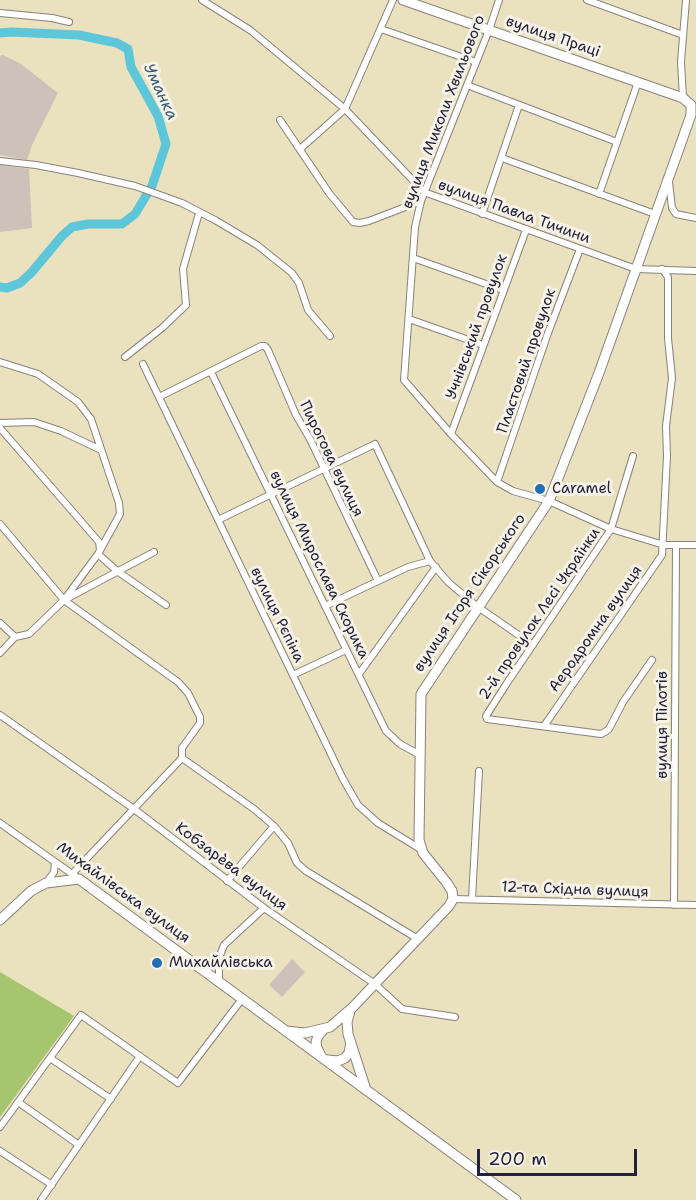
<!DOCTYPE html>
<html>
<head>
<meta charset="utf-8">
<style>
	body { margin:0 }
	#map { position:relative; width:696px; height:1200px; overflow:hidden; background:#eae1bf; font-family:"Shantell Sans",sans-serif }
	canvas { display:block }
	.scale { position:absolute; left:477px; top:1149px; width:160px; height:27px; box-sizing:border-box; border:3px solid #22223b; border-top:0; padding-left:8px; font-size:18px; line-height:21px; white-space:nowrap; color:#22223b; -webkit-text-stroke:4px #f7f3e8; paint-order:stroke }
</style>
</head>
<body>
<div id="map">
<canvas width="696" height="1200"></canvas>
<div class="scale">200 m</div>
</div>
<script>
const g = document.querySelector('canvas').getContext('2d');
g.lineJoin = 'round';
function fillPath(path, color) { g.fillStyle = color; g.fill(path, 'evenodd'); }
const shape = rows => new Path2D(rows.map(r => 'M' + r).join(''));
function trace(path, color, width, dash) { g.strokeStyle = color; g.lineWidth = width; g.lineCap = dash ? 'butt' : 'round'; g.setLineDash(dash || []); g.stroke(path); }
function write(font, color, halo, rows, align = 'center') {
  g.font = font + ' "Shantell Sans",sans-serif'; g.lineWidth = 6; g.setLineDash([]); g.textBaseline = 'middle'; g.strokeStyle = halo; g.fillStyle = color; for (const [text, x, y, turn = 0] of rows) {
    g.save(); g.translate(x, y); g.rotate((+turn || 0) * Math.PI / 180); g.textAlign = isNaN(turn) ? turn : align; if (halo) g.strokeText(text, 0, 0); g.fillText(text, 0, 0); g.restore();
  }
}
fillPath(shape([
	[3,55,21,64,58,93,32,145,27,160,0,155,0,56],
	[0,165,29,169,32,228,0,232],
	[292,959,305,972,282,997,269,985]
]), '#cec1ba');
fillPath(shape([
	[0,972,74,1016,0,1117]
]), '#a5c56e');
trace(shape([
	[0,33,11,32,79,35,117,43,128,49,131,67,158,116,166,144,152,186,135,214,122,224,88,224,72,227,62,236,31,273,20,283,7,288,0,287]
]), '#5dc6d9', 9);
const street = shape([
	[202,0,250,30,345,109,424,192,636,269,696,271],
	[499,0,489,30,421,201,415,227,404,380,451,434,497,482,513,491,549,501,611,529,664,545,696,545],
	[587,0,683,35],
	[0,13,52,18,69,22],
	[381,29,476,62],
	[467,85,617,142],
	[683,98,681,62,686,0],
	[280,120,329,193,353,222,360,223,369,221,421,201],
	[300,149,345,109,393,0],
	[502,158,655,214],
	[0,161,36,165,78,173,135,186,182,203,215,220,257,245,292,273,299,283,308,310,330,336],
	[669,182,672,208,676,214,696,218],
	[599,194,638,82],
	[482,214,519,105],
	[413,258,503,290],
	[409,319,483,345],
	[125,357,162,328,186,305,183,269,199,213],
	[0,362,38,374,78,402,91,419,119,503,120,514,98,554,64,600,29,634,15,637,0,653],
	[143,364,343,779,358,805,378,823,422,850],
	[211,372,386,731,400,744,420,755],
	[159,397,261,346,265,346,268,350,296,415,310,439,378,581],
	[0,423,34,422,61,431,101,450],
	[0,428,99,542,100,550],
	[451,434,526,230],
	[633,456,611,529,507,683,486,716,487,719,601,734,605,732,609,729,623,702,652,660],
	[497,482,548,333,580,249],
	[218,520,375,444,430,561,449,583,478,607,533,645],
	[0,524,64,600,178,682,188,693,200,717,200,723,182,748,182,758],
	[98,554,117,571,166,605],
	[68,598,154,552],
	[325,606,408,567,430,561],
	[0,623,15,637],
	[359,674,436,567],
	[293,675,346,650],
	[0,715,134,809,264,908,375,984,402,1009,455,1017],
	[544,726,662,555,667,456,666,426,672,378,668,338,668,277,662,269],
	[182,758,254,809,274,826,288,843,297,863,306,871,418,939],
	[0,823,75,876],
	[72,874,182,758],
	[227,881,274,826],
	[46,883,54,872,55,862],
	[453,899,696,905],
	[472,899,479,771],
	[674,905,676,545],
	[219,982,219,958,224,945,264,908],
	[50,1058,111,1099],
	[18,1102,79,1145],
	[0,1127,81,1015,178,1083,242,999],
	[0,1151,52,1185],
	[41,1200,140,1056]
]);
const secondary = shape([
	[0,920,31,891,46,883,79,879,516,1200],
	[350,1011,347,1022,348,1034,366,1090],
	[286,1031,305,1033,330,1027,352,1008,449,906,453,899,452,891,447,883,423,853,419,840,421,694,549,501,599,373,691,115,691,105,683,98,403,0],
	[321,1056,317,1048,316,1042,318,1036,324,1029],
	[328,1060,338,1061,345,1058,349,1053,351,1043]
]);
trace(street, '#86827d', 8);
trace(secondary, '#86827d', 11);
trace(street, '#fff', 6);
trace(secondary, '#fff', 9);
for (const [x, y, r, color] of [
	[540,489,6,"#1f6fb2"],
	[157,963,6,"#1f6fb2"]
]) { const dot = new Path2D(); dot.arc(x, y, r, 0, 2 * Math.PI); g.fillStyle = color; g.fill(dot); trace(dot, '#f7f3e8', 2); }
write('15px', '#22223b', '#f7f3e8', [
	["вулиця Праці",553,37,19],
	["вулиця Миколи Хвильового",444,112,-69],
	["вулиця Павла Тичини",514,212,20],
	["Учнівський провулок",477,327,-70],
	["Пластовий провулок",527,361,-71],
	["Пирогова вулиця",331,459,64],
	["вулиця Мирослава Скорика",319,565,64],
	["вулиця Ігоря Сікорського",470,593,-56],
	["2-й провулок Лесі Українки",540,614,-56],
	["вулиця Рєпіна",277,615,64],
	["Аеродромна вулиця",596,629,-55],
	["вулиця Пілотів",663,725,-90],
	["Кобзарèва вулиця",231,867,37],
	["12-та Східна вулиця",575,890,2],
	["Михайлівська вулиця",123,893,36]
]);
write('15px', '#22223b', '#f7f3e8', [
	["Caramel",552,489],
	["Михайлівська",169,963]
], 'left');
write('italic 16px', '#375b72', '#f7f3e8', [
	["Уманка",160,92,65]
]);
</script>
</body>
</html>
